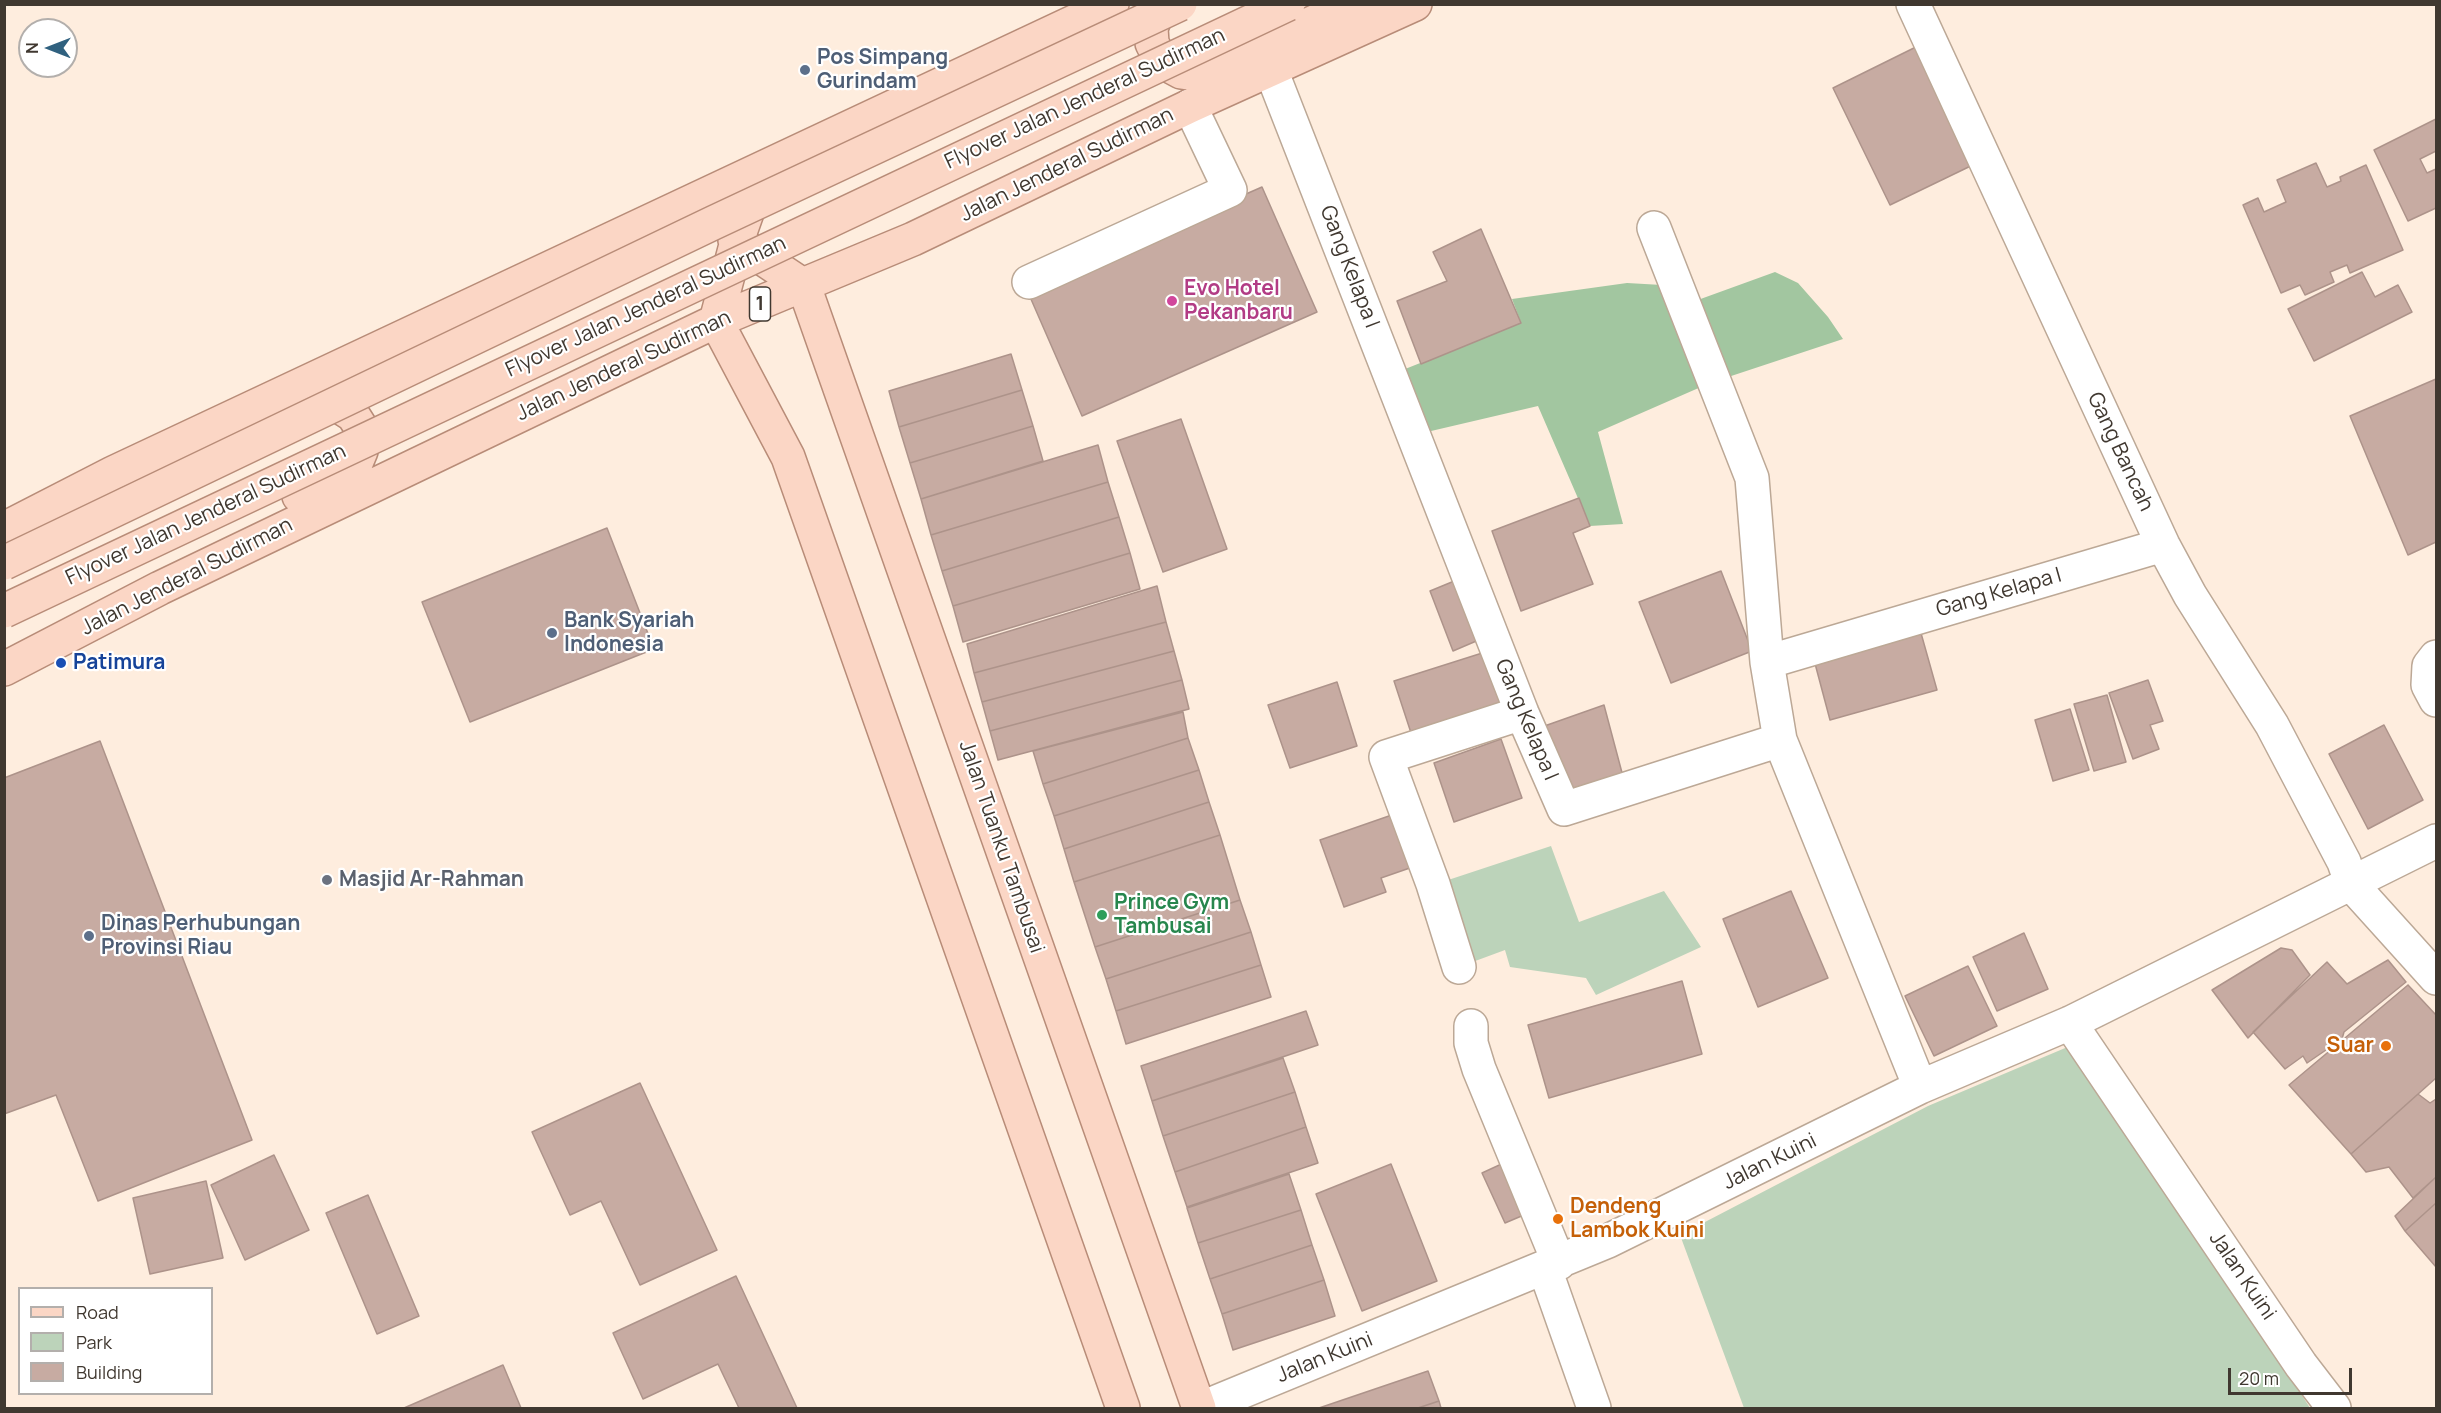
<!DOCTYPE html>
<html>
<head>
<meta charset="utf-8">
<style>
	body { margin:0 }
	#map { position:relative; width:2441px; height:1413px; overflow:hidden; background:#feedde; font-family:Manrope,sans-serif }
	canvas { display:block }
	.frame { position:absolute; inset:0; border:6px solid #403830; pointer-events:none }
	.legend { position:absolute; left:18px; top:1287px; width:195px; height:108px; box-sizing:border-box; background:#fff; border:2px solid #b3afac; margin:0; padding:8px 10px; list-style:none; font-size:18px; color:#403830 }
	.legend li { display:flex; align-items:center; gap:12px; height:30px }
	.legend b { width:30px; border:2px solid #b3afac }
	.north { position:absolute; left:18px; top:18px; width:60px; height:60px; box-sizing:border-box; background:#fff; border:2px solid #b3afac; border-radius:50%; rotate:270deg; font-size:16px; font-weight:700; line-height:24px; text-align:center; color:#403830 }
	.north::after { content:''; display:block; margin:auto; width:21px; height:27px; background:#30617f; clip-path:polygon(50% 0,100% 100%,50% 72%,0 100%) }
	.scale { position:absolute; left:2228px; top:1368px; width:124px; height:27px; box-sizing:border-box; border:3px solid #403830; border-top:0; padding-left:8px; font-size:18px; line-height:21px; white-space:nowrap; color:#403830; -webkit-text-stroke:4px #fff; paint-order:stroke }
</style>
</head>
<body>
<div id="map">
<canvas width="2441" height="1413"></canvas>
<div class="frame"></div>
<ul class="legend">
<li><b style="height:8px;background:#fbd6c5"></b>Road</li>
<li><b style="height:16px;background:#bcd3ba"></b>Park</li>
<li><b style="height:16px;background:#c7aba2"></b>Building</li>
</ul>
<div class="north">N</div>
<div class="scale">20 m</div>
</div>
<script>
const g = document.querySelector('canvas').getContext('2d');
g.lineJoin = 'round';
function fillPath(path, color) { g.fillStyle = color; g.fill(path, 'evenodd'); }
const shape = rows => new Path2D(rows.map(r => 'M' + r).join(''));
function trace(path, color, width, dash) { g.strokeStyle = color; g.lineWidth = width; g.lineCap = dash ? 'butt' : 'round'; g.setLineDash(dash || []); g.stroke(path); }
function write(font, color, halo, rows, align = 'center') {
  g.font = font + ' Manrope,sans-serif'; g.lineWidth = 4.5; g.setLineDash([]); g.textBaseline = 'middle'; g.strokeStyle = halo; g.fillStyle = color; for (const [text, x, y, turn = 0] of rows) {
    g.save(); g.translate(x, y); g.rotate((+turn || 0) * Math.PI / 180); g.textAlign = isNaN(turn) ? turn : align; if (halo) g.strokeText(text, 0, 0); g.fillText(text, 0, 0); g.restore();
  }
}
fillPath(shape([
	[1551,846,1579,922,1664,891,1701,947,1596,995,1586,978,1510,967,1505,950,1459,967,1433,885],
	[2077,1043,2310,1408,1744,1408,1680,1235,1928,1106]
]), '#bcd3ba');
fillPath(shape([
	[1775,272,1798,283,1828,317,1843,339,1710,383,1598,432,1623,524,1590,526,1538,406,1414,435,1390,375,1521,323,1512,299,1627,283,1662,285,1684,305]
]), '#a2c6a0');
const building = shape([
	[1924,43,1981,161,1890,205,1833,88,1924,43],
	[2436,119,2436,151,2420,159,2427,173,2436,169,2436,208,2408,221,2374,150,2436,119],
	[2316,163,2327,187,2341,181,2340,177,2366,165,2403,250,2350,273,2347,265,2330,272,2334,282,2305,295,2300,285,2281,293,2243,205,2258,198,2264,212,2286,202,2277,180,2316,163],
	[1262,187,1317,312,1082,416,1027,290,1262,187],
	[1481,229,1521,323,1421,364,1397,301,1447,281,1433,252,1481,229],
	[2362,272,2375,297,2398,285,2412,312,2314,361,2288,309,2362,272],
	[1011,354,1022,390,899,427,889,391,1011,354],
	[2436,379,2436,542,2408,555,2350,416,2436,379],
	[1022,390,1033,426,910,463,899,427,1022,390],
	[1181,419,1227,549,1163,572,1117,441,1181,419],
	[1033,426,1043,461,921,499,910,463,1033,426],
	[1098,445,1108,482,931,535,921,499,1098,445],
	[1108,482,1119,517,942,571,931,535,1108,482],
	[1579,498,1590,526,1573,533,1593,584,1521,611,1492,531,1579,498],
	[1119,517,1130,553,953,606,942,571,1119,517],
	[607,528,654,649,470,722,422,602,607,528],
	[1130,553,1140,589,963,642,953,606,1130,553],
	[1721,571,1752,651,1671,683,1639,602,1721,571],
	[1464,577,1488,636,1453,651,1430,591,1464,577],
	[1157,586,1166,622,974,673,967,644,1157,586],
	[1166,622,1174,651,982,702,974,673,1166,622],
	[1919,626,1937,690,1830,720,1813,656,1919,626],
	[1498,648,1518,709,1414,742,1394,681,1498,648],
	[1174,651,1182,680,990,731,982,702,1174,651],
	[1182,680,1189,709,998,760,990,731,1182,680],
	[2148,680,2163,721,2150,725,2159,749,2133,759,2109,693,2148,680],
	[1337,682,1357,746,1290,768,1268,705,1337,682],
	[2107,695,2126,762,2094,771,2074,704,2107,695],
	[1604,705,1625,784,1558,798,1536,729,1604,705],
	[2070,709,2089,770,2053,781,2035,720,2070,709],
	[1183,712,1188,738,1043,784,1033,751,1183,712],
	[2384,725,2423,800,2368,829,2329,754,2384,725],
	[1188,738,1199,770,1054,816,1043,784,1188,738],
	[1501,739,1522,798,1454,822,1434,763,1501,739],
	[100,741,252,1140,98,1201,56,1095,4,1114,4,778,100,741],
	[1199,770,1209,802,1064,849,1054,816,1199,770],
	[1209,802,1220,835,1074,882,1064,849,1209,802],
	[1409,809,1427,862,1381,878,1386,892,1344,907,1320,840,1409,809],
	[1220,835,1240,900,1095,947,1074,882,1220,835],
	[1791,891,1828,978,1758,1007,1723,919,1791,891],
	[1240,900,1251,932,1106,979,1095,947,1240,900],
	[1251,932,1261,965,1116,1011,1106,979,1251,932],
	[2024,933,2048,989,1997,1011,1973,957,2024,933],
	[2281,948,2292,950,2310,975,2248,1038,2212,990,2281,948],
	[2388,960,2406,982,2344,1032,2342,1039,2307,1063,2303,1056,2285,1069,2253,1032,2327,962,2347,984,2388,960],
	[1261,965,1271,997,1126,1044,1116,1011,1261,965],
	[1968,966,1997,1026,1934,1056,1905,996,1968,966],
	[1682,981,1702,1054,1549,1098,1528,1025,1682,981],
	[2408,985,2436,1015,2436,1078,2351,1154,2289,1085,2408,985],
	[1306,1011,1318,1045,1152,1101,1141,1066,1306,1011],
	[1283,1058,1295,1092,1163,1136,1152,1101,1283,1058],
	[640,1083,717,1250,640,1285,601,1201,570,1215,532,1132,640,1083],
	[1295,1092,1306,1127,1175,1172,1163,1136,1295,1092],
	[2418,1094,2430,1103,2436,1099,2436,1177,2413,1198,2389,1167,2366,1172,2351,1154,2418,1094],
	[1306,1127,1318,1163,1187,1207,1175,1172,1306,1127],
	[274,1155,309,1230,245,1260,211,1185,274,1155],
	[1508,1161,1531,1212,1505,1223,1482,1173,1508,1161],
	[1391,1164,1437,1281,1362,1311,1316,1194,1391,1164],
	[1289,1174,1301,1210,1198,1243,1187,1208,1289,1174],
	[2436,1177,2436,1203,2405,1231,2395,1216,2436,1177],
	[206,1181,223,1258,150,1274,133,1198,206,1181],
	[368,1195,419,1316,377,1334,326,1213,368,1195],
	[2436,1203,2436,1267,2405,1231,2436,1203],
	[1301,1210,1312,1245,1210,1279,1198,1243,1301,1210],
	[1312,1245,1324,1280,1222,1314,1210,1279,1312,1245],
	[736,1276,797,1408,739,1408,718,1364,643,1399,613,1333,736,1276],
	[1324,1280,1335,1316,1233,1350,1222,1314,1324,1280],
	[503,1365,521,1408,404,1408,503,1365],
	[1428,1371,1439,1401,1418,1408,1319,1408,1428,1371],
	[1439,1401,1441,1408,1418,1408,1439,1401]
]);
fillPath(building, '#c7aba2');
trace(building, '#ad938a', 1.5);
const minor = shape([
	[1913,4,2163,545,2190,595,2272,725,2344,862,2352,885,2436,978],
	[1271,70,1522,713,1564,809,1780,740],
	[1654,228,1752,478,1767,662,1780,740,1920,1087],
	[1029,282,1230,190,1190,106],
	[2436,657,2429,666,2428,685,2436,700],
	[1767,662,2163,545],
	[1459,967,1433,884,1386,757,1522,713],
	[2070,1023,2301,1365,2334,1408],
	[1471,1026,1471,1043,1479,1069,1559,1263],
	[1545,1269,1594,1408],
	[1202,1408,1608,1241,1920,1087,2070,1023,2436,841]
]);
const major = shape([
	[1161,4,1151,28,1152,43,1158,55,1168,65,1181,72,1195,74,1209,70,1354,4],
	[735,240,804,286],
	[804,286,1199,1408],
	[716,321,788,457,1123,1408],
	[716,321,737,241,757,184],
	[299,496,347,472,356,463,361,451,360,426,353,415,331,401,311,403],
	[4,529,113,473,1112,4],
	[4,669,160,588,716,321,913,239,1190,106,1415,4]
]);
trace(minor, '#bca896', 36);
trace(major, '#b88c78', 36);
trace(minor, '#fff', 33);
trace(major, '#fbd6c5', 33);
const majorBridge = shape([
	[4,563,713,223,1180,4],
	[4,611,1288,4]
]);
trace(majorBridge, '#b88c78', 36, []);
trace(majorBridge, '#fbd6c5', 33);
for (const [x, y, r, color] of [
	[805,70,6,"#5c6f8a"],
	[1172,301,6,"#d1479c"],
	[552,633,6,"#5c6f8a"],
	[61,663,6,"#1a4fb4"],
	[327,880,6,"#6b7280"],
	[1102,915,6,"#2e9e5b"],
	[89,936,6,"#5c6f8a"],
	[2386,1046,6,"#e8710a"],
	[1558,1219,6,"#e8710a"]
]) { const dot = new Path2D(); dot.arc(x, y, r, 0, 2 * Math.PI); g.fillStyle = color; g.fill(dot); trace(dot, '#fff', 2); }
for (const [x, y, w] of [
	[760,304,21]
]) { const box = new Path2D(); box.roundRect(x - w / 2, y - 17, w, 34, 4.5); g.fillStyle = '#fff'; g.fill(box); trace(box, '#403830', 1.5); }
write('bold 20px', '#403830', null, [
	["1",760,304]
]);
write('bold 21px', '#4e5e75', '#fff', [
	["Pos Simpang",817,58],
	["Gurindam",817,82],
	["Bank Syariah",564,621],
	["Indonesia",564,645],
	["Dinas Perhubungan",101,924],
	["Provinsi Riau",101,948]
], 'left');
write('21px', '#403830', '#fff', [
	["Flyover Jalan Jenderal Sudirman",1085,99,-25],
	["Jalan Jenderal Sudirman",1067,165,-26],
	["Gang Kelapa I",1349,267,69],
	["Flyover Jalan Jenderal Sudirman",646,307,-25],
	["Jalan Jenderal Sudirman",624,366,-25],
	["Gang Bancah",2120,452,65],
	["Flyover Jalan Jenderal Sudirman",206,515,-25],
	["Jalan Jenderal Sudirman",187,577,-27],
	["Gang Kelapa I",1999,593,-16],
	["Gang Kelapa I",1526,720,67],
	["Jalan Tuanku Tambusai",1001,847,71],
	["Jalan Kuini",1770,1162,-26],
	["Jalan Kuini",2242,1276,56],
	["Jalan Kuini",1325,1358,-22]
]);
write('bold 21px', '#b23c85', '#fff', [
	["Evo Hotel",1184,289],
	["Pekanbaru",1184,313]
], 'left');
write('bold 21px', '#164399', '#fff', [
	["Patimura",73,663]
], 'left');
write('bold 21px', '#5b616d', '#fff', [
	["Masjid Ar-Rahman",339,880]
], 'left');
write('bold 21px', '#27864d', '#fff', [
	["Prince Gym",1114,903],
	["Tambusai",1114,927]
], 'left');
write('bold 21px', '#c56008', '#fff', [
	["Suar",2374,1046],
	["Dendeng",1570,1207,"left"],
	["Lambok Kuini",1570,1231,"left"]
], 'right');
</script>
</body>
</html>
